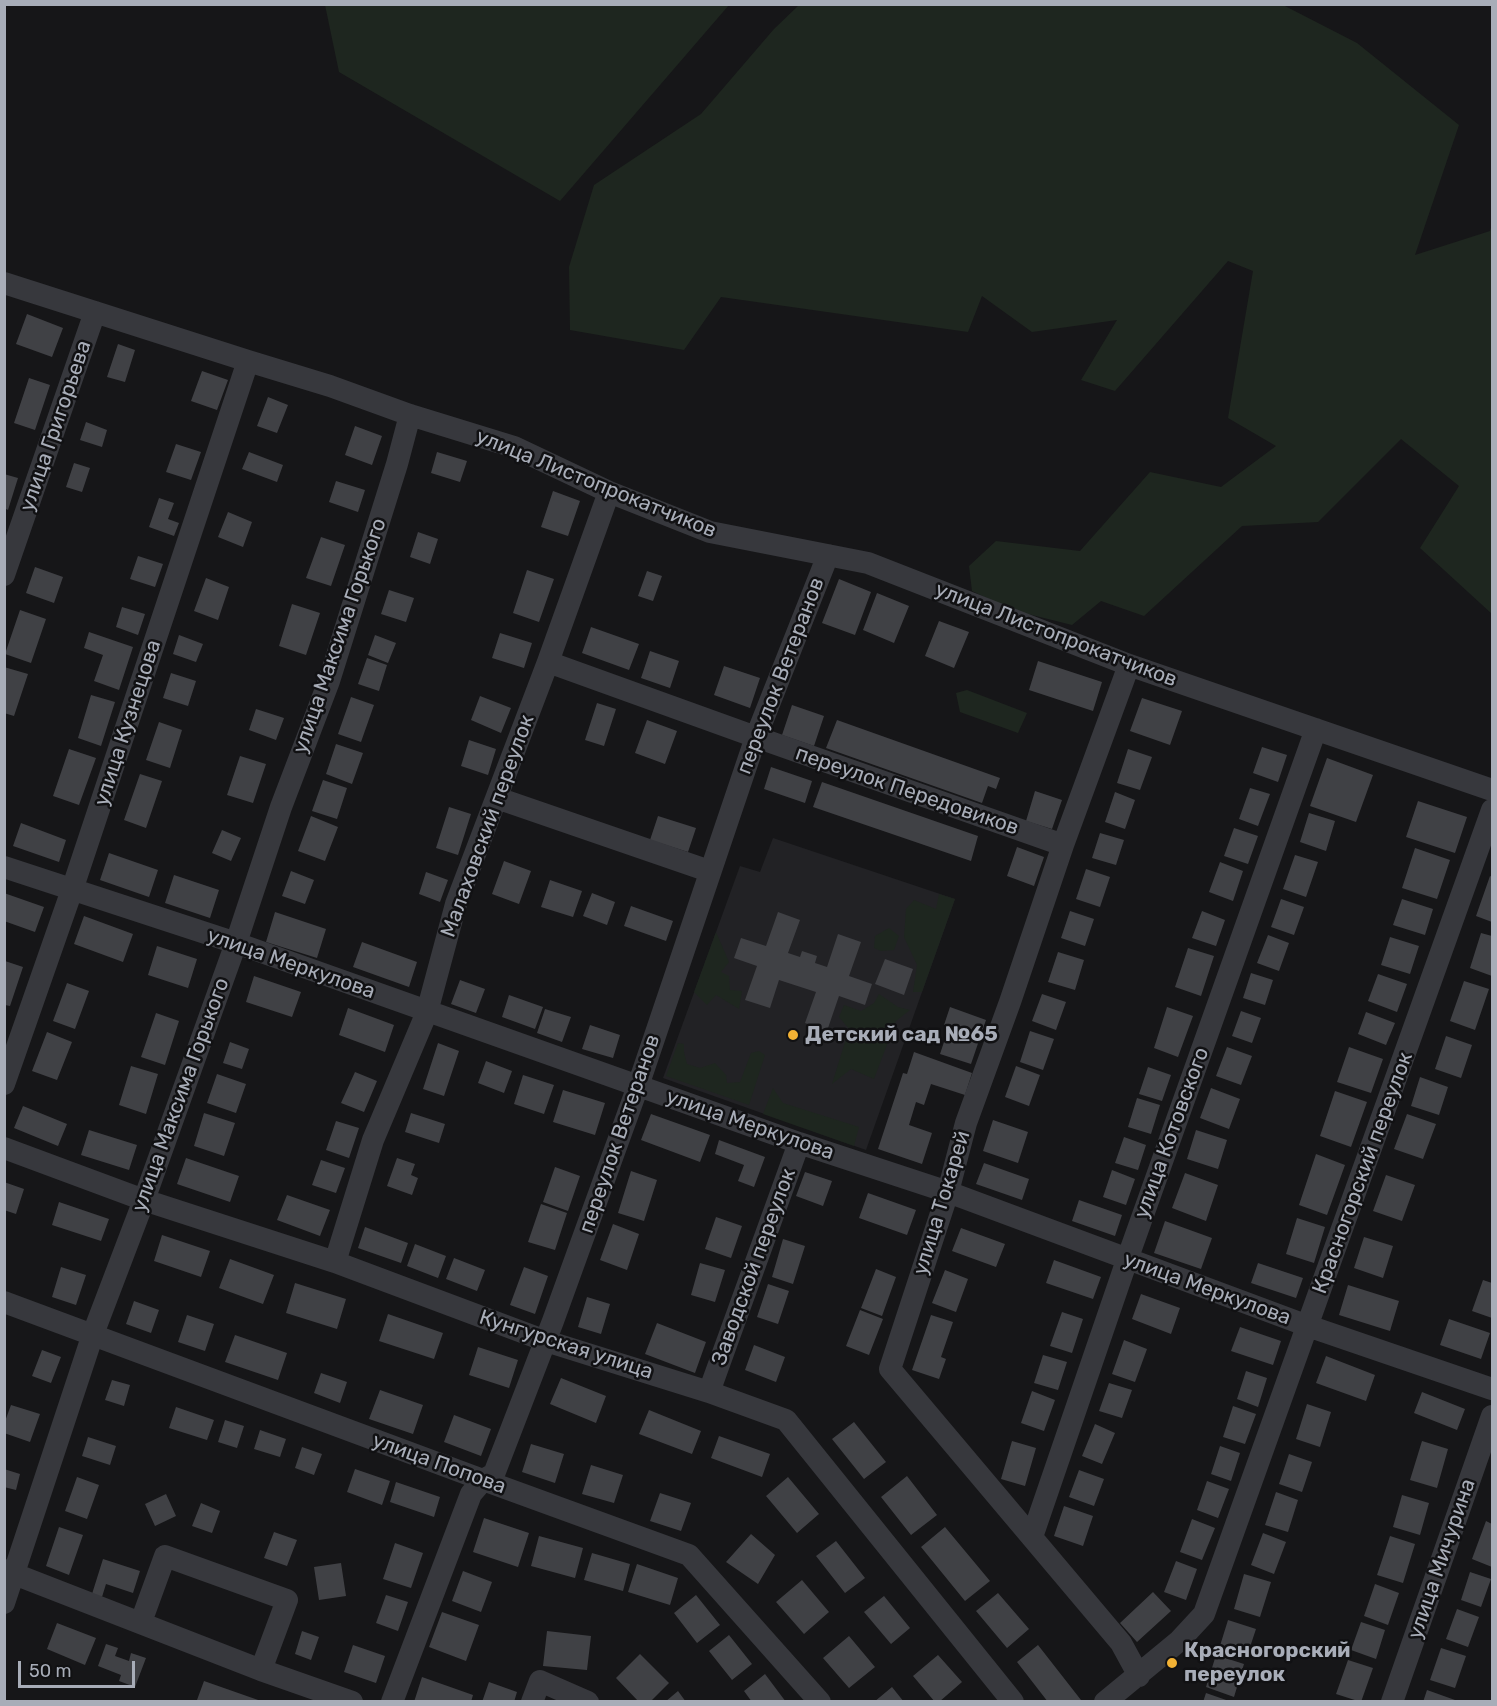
<!DOCTYPE html>
<html>
<head>
<meta charset="utf-8">
<style>
	body { margin:0 }
	#map { position:relative; width:1497px; height:1706px; overflow:hidden; background:#161618; font-family:Rubik,sans-serif }
	canvas { display:block }
	.frame { position:absolute; inset:0; border:6px solid #a8adb8; pointer-events:none }
	.scale { position:absolute; left:18px; top:1661px; width:117px; height:27px; box-sizing:border-box; border:3px solid #a8adb8; border-top:0; padding-left:8px; font-size:18px; line-height:21px; white-space:nowrap; color:#a8adb8; -webkit-text-stroke:4px #111113; paint-order:stroke }
</style>
</head>
<body>
<div id="map">
<canvas width="1497" height="1706"></canvas>
<div class="frame"></div>
<div class="scale">50 m</div>
</div>
<script>
const g = document.querySelector('canvas').getContext('2d');
g.lineJoin = 'round';
function fillPath(path, color) { g.fillStyle = color; g.fill(path, 'evenodd'); }
const shape = rows => new Path2D(rows.map(r => 'M' + r).join(''));
function trace(path, color, width, dash) { g.strokeStyle = color; g.lineWidth = width; g.lineCap = dash ? 'butt' : 'round'; g.setLineDash(dash || []); g.stroke(path); }
function write(font, color, halo, rows, align = 'center') {
  g.font = font + ' Rubik,sans-serif'; g.lineWidth = 5; g.setLineDash([]); g.textBaseline = 'middle'; g.strokeStyle = halo; g.fillStyle = color; for (const [text, x, y, turn = 0] of rows) {
    g.save(); g.translate(x, y); g.rotate((+turn || 0) * Math.PI / 180); g.textAlign = isNaN(turn) ? turn : align; if (halo) g.strokeText(text, 0, 0); g.fillText(text, 0, 0); g.restore();
  }
}
fillPath(shape([
	[773,838,955,899,866,1150,663,1078,740,866,760,872]
]), '#222225');
fillPath(shape([
	[325,5,325,4,729,5,560,201,339,72],
	[799,5,1283,5,1357,43,1459,125,1415,255,1490,231,1492,224,1492,614,1420,548,1459,486,1401,439,1318,522,1242,526,1144,616,1101,601,1072,625,1012,610,972,591,969,566,996,541,1080,551,1150,472,1221,487,1276,446,1228,418,1253,271,1228,261,1115,391,1081,380,1117,320,1032,332,982,296,968,332,721,297,684,350,570,330,569,267,594,185,701,114,774,29],
	[967,690,1027,713,1018,733,960,712,956,693],
	[939,894,955,899,922,992,913,992,917,965,904,937,906,909,914,900,936,909],
	[889,928,899,936,894,950,881,951,874,948,875,936],
	[716,932,729,962,721,972,729,976,730,990,742,991,739,1009,716,995,707,1005,694,992],
	[879,994,898,1007,910,1010,896,1021,874,1079,851,1069,832,1084,849,1029,839,1017,844,1005,861,1011,874,1003],
	[678,1043,684,1044,684,1052,687,1064,700,1068,715,1063,726,1075,727,1083,740,1082,751,1053,759,1051,765,1055,749,1105,666,1076],
	[773,1088,783,1103,859,1127,854,1146,763,1114]
]), '#1e261f');
fillPath(shape([
	[27,314,63,328,52,357,16,344],
	[118,344,135,350,125,382,107,377],
	[202,371,228,380,217,410,191,401],
	[29,378,50,385,35,430,14,423],
	[268,397,288,405,277,433,257,426],
	[86,422,107,430,102,447,80,440],
	[355,426,382,436,372,465,345,455],
	[176,444,201,452,191,480,166,472],
	[249,452,283,465,277,482,242,469],
	[437,452,467,461,460,482,431,473],
	[74,463,90,468,82,492,66,487],
	[4,474,18,478,8,510,4,508],
	[336,481,365,490,358,512,329,502],
	[553,491,580,501,568,536,541,527],
	[159,498,174,503,168,519,179,523,174,536,149,527],
	[228,512,252,522,243,547,218,537],
	[418,532,438,539,430,564,410,557],
	[321,537,345,545,331,586,306,578],
	[138,556,163,564,155,587,130,579],
	[35,567,63,577,54,603,26,593],
	[527,570,554,579,539,622,513,613],
	[647,571,662,576,653,601,638,596],
	[206,578,229,587,218,620,194,611],
	[839,579,871,592,855,635,822,623],
	[389,590,414,598,406,622,381,614],
	[877,593,909,606,894,643,863,630],
	[292,604,320,613,306,655,279,646],
	[122,607,145,614,138,635,116,627],
	[20,610,46,619,31,663,5,654],
	[939,621,969,632,954,668,925,656],
	[591,627,639,644,629,670,582,653],
	[89,632,133,647,119,690,94,681,103,655,84,648],
	[500,633,532,643,524,668,492,658],
	[179,635,203,644,196,662,173,654],
	[375,635,396,643,388,663,368,655],
	[650,651,679,661,670,688,641,678],
	[367,658,387,665,379,691,358,684],
	[1038,661,1102,682,1093,711,1029,690],
	[724,666,760,678,750,708,714,695],
	[4,667,28,674,14,716,4,713],
	[171,673,196,681,188,706,163,698],
	[91,695,115,702,101,746,78,738],
	[480,696,511,708,501,733,471,720],
	[351,697,374,705,361,742,338,734],
	[1142,698,1182,711,1170,745,1130,731],
	[597,703,616,709,604,746,585,740],
	[792,705,824,716,814,746,782,735],
	[256,709,284,718,276,740,249,730],
	[647,720,677,731,665,764,635,753],
	[837,720,1000,778,996,789,988,786,982,803,826,748],
	[159,722,182,730,170,768,146,760],
	[469,740,496,749,488,775,461,766],
	[336,744,363,753,352,784,326,774],
	[1262,747,1287,755,1278,782,1253,773],
	[69,749,96,758,79,805,53,796],
	[1128,749,1152,757,1140,790,1117,783],
	[240,756,266,764,253,803,227,795],
	[1327,758,1373,775,1356,822,1310,806],
	[771,767,812,781,805,803,764,789],
	[140,774,162,781,146,828,124,820],
	[323,780,347,788,337,819,312,811],
	[822,782,978,836,971,861,813,807],
	[1250,788,1270,794,1258,826,1239,819],
	[1035,791,1062,800,1052,829,1026,821],
	[1115,792,1135,800,1125,829,1105,822],
	[1418,801,1467,817,1455,853,1406,837],
	[449,807,471,814,458,855,436,848],
	[1309,813,1335,821,1326,851,1300,842],
	[311,816,338,827,325,861,298,851],
	[658,816,696,828,688,852,650,840],
	[21,823,66,840,59,862,13,846],
	[1234,828,1258,836,1248,864,1224,856],
	[222,830,241,838,231,861,212,853],
	[1100,833,1124,840,1116,865,1092,858],
	[1017,847,1044,857,1034,886,1007,876],
	[1415,848,1450,860,1437,899,1402,888],
	[109,853,158,870,149,897,100,880],
	[1295,855,1318,862,1306,897,1283,889],
	[504,861,531,871,519,904,492,894],
	[1220,862,1243,871,1233,901,1209,892],
	[1086,869,1110,877,1100,907,1076,899],
	[291,871,314,880,305,904,282,896],
	[426,872,448,880,440,902,419,894],
	[174,875,219,890,210,918,165,903],
	[1490,876,1492,877,1492,922,1476,916],
	[550,880,582,891,573,917,541,907],
	[4,893,44,907,35,932,4,921],
	[592,893,615,902,607,925,583,916],
	[1281,899,1304,907,1294,935,1271,927],
	[1402,899,1433,909,1425,935,1393,925],
	[631,906,673,921,666,941,624,926],
	[1070,911,1094,919,1085,946,1061,938],
	[1202,911,1225,920,1216,946,1192,938],
	[275,912,326,929,317,958,266,942],
	[778,912,800,920,788,953,800,957,802,951,817,956,815,963,827,967,838,934,861,942,849,976,872,984,865,1005,839,996,827,1031,805,1023,816,992,779,980,770,1008,745,1000,757,966,734,958,741,938,766,946],
	[84,916,133,934,123,962,74,944],
	[1481,933,1492,936,1492,976,1470,968],
	[1268,935,1289,943,1279,971,1257,963],
	[1390,937,1419,946,1410,974,1381,965],
	[362,942,417,962,409,987,353,967],
	[157,946,197,959,188,988,148,975],
	[1188,948,1214,956,1201,996,1175,987],
	[1058,952,1084,960,1075,990,1048,982],
	[885,959,913,969,904,995,875,984],
	[5,961,23,967,10,1006,5,1005],
	[1251,973,1273,980,1265,1005,1243,998],
	[1378,974,1407,984,1397,1012,1368,1001],
	[254,976,301,992,292,1017,246,1002],
	[460,980,485,989,476,1013,451,1004],
	[1464,981,1489,989,1475,1030,1450,1021],
	[67,983,89,991,75,1029,53,1021],
	[1042,994,1066,1002,1056,1030,1032,1021],
	[509,995,543,1007,535,1029,502,1017],
	[950,1007,986,1020,971,1064,940,1054,949,1027,944,1025],
	[1167,1007,1193,1016,1178,1057,1154,1048],
	[348,1008,394,1025,385,1052,339,1035],
	[545,1009,571,1017,562,1042,537,1033],
	[1241,1011,1261,1018,1252,1043,1232,1036],
	[1366,1012,1395,1023,1386,1045,1358,1034],
	[156,1013,179,1021,165,1065,141,1057],
	[590,1025,620,1035,613,1058,582,1049],
	[1030,1031,1054,1039,1043,1070,1020,1062],
	[47,1032,72,1042,57,1080,32,1071],
	[1446,1036,1472,1045,1461,1078,1435,1069],
	[230,1042,249,1049,242,1069,223,1063],
	[438,1043,459,1051,444,1096,423,1089],
	[1227,1047,1252,1056,1241,1085,1216,1076],
	[1349,1047,1383,1059,1371,1093,1337,1082],
	[914,1052,972,1073,965,1095,931,1084,924,1105,916,1102,909,1125,932,1133,922,1164,878,1149,903,1073,907,1074],
	[486,1061,512,1071,504,1093,478,1083],
	[131,1066,158,1074,146,1114,119,1105],
	[1016,1066,1040,1075,1029,1106,1005,1097],
	[1148,1067,1171,1075,1162,1101,1139,1094],
	[355,1072,377,1081,364,1112,341,1103],
	[217,1074,246,1084,236,1113,207,1103],
	[523,1075,554,1085,544,1114,514,1104],
	[1420,1077,1448,1087,1439,1115,1411,1106],
	[1211,1088,1240,1099,1229,1129,1200,1118],
	[563,1090,605,1103,595,1135,553,1122],
	[1335,1091,1367,1102,1351,1147,1320,1136],
	[1137,1098,1160,1105,1151,1134,1128,1127],
	[23,1106,67,1124,58,1146,14,1128],
	[204,1113,235,1123,224,1156,194,1146],
	[411,1113,445,1124,439,1143,405,1132],
	[651,1114,710,1135,700,1162,641,1140],
	[1407,1114,1436,1124,1423,1159,1394,1149],
	[993,1120,1028,1132,1018,1163,983,1151],
	[336,1121,359,1128,349,1158,326,1150],
	[89,1130,137,1145,129,1170,81,1155],
	[1196,1130,1227,1140,1218,1169,1187,1159],
	[1124,1137,1146,1145,1138,1170,1115,1163],
	[719,1140,765,1157,754,1187,738,1181,744,1165,715,1154],
	[1316,1154,1345,1165,1327,1215,1299,1205],
	[186,1158,239,1176,230,1202,177,1184],
	[397,1158,415,1164,411,1175,418,1178,412,1195,387,1186],
	[321,1160,345,1168,336,1193,312,1185],
	[984,1163,1029,1179,1022,1200,976,1184],
	[555,1167,580,1176,568,1211,543,1202],
	[1112,1170,1135,1179,1126,1205,1103,1197],
	[631,1171,657,1180,644,1221,618,1213],
	[805,1172,832,1181,823,1206,796,1196],
	[1185,1173,1218,1185,1206,1221,1172,1208],
	[1386,1175,1415,1185,1402,1221,1373,1211],
	[4,1182,24,1189,16,1214,4,1210],
	[868,1193,916,1210,907,1235,859,1218],
	[287,1195,330,1210,320,1236,277,1220],
	[1079,1200,1122,1215,1115,1236,1072,1221],
	[59,1202,109,1219,101,1241,52,1225],
	[541,1204,567,1213,555,1250,528,1242],
	[716,1217,742,1226,731,1258,705,1249],
	[1297,1218,1325,1227,1314,1263,1286,1254],
	[1165,1221,1212,1238,1201,1269,1154,1253],
	[613,1224,639,1234,627,1270,600,1260],
	[365,1227,408,1243,401,1263,358,1248],
	[961,1228,1005,1244,996,1267,952,1251],
	[162,1235,210,1251,201,1277,154,1261],
	[1364,1237,1393,1246,1383,1278,1354,1268],
	[783,1239,805,1246,793,1284,772,1277],
	[415,1244,446,1256,438,1278,407,1266],
	[454,1258,485,1270,477,1291,446,1279],
	[230,1259,274,1275,263,1304,219,1288],
	[1054,1260,1101,1277,1093,1299,1046,1283],
	[700,1263,725,1270,715,1302,691,1295],
	[1258,1263,1303,1278,1296,1298,1251,1283],
	[61,1267,86,1275,76,1305,52,1297],
	[524,1267,548,1276,535,1314,510,1305],
	[876,1269,896,1277,882,1316,861,1308],
	[945,1270,968,1279,956,1312,932,1303],
	[1483,1280,1492,1283,1492,1318,1472,1311],
	[295,1283,346,1299,337,1329,286,1313],
	[768,1284,789,1291,778,1324,757,1317],
	[1348,1285,1399,1301,1390,1331,1339,1315],
	[1141,1294,1180,1308,1171,1334,1132,1319],
	[587,1297,610,1304,601,1334,578,1327],
	[134,1301,159,1310,151,1333,126,1324],
	[860,1310,883,1319,869,1355,846,1346],
	[1062,1312,1083,1319,1072,1353,1050,1346],
	[388,1314,443,1333,434,1359,379,1341],
	[187,1315,214,1324,205,1351,178,1342],
	[931,1315,953,1322,941,1357,946,1359,939,1379,912,1370],
	[1449,1319,1490,1333,1481,1359,1440,1345],
	[657,1323,706,1342,695,1373,645,1354],
	[1240,1327,1281,1341,1273,1365,1231,1351],
	[235,1335,287,1353,278,1380,225,1362],
	[1124,1340,1147,1349,1135,1382,1112,1374],
	[754,1345,785,1357,776,1382,745,1370],
	[478,1347,518,1360,509,1388,469,1375],
	[42,1350,61,1357,51,1383,32,1376],
	[1043,1355,1067,1362,1058,1390,1034,1383],
	[1326,1356,1375,1375,1366,1401,1316,1383],
	[1246,1371,1267,1378,1258,1407,1237,1399],
	[321,1373,347,1382,340,1403,314,1393],
	[561,1378,606,1396,596,1423,550,1404],
	[112,1380,130,1385,124,1406,105,1400],
	[1109,1383,1132,1390,1122,1418,1099,1411],
	[380,1390,423,1405,413,1434,369,1419],
	[1032,1391,1055,1400,1044,1431,1021,1423],
	[1422,1392,1465,1409,1457,1430,1414,1413],
	[1307,1404,1331,1412,1320,1447,1296,1439],
	[11,1405,40,1414,30,1442,4,1433,4,1424],
	[1233,1406,1256,1414,1245,1444,1223,1437],
	[176,1407,214,1420,207,1440,169,1428],
	[649,1410,701,1431,692,1454,639,1434],
	[454,1415,491,1429,481,1456,444,1442],
	[225,1420,244,1426,237,1448,218,1442],
	[854,1422,886,1462,864,1479,832,1439],
	[1095,1424,1115,1433,1102,1464,1082,1456],
	[260,1430,286,1439,280,1457,254,1449],
	[719,1436,770,1454,762,1477,711,1458],
	[88,1437,116,1446,110,1465,82,1456],
	[1012,1441,1036,1448,1025,1486,1001,1479],
	[1422,1441,1448,1449,1437,1488,1410,1480],
	[531,1444,564,1454,555,1483,522,1472],
	[1220,1446,1240,1453,1231,1481,1211,1474],
	[302,1447,322,1454,314,1475,295,1468],
	[1289,1454,1312,1462,1302,1492,1279,1484],
	[591,1465,623,1475,614,1503,582,1494],
	[4,1469,20,1474,16,1490,4,1487],
	[355,1469,390,1481,382,1505,347,1492],
	[1079,1470,1104,1479,1094,1506,1069,1497],
	[907,1476,937,1515,911,1535,881,1497],
	[77,1477,99,1485,87,1519,65,1511],
	[788,1477,819,1514,797,1533,766,1496],
	[1207,1481,1229,1489,1218,1518,1197,1510],
	[396,1482,440,1497,434,1517,390,1502],
	[1276,1492,1298,1500,1288,1532,1265,1525],
	[660,1493,691,1503,681,1531,650,1521],
	[166,1494,176,1516,155,1526,145,1504],
	[1402,1495,1429,1503,1420,1535,1393,1527],
	[201,1503,220,1511,212,1533,192,1526],
	[1064,1506,1093,1516,1083,1546,1054,1536],
	[484,1518,529,1533,518,1567,473,1552],
	[1192,1519,1215,1528,1202,1560,1180,1552],
	[1486,1521,1492,1524,1492,1567,1472,1559],
	[59,1527,83,1535,69,1575,46,1566],
	[945,1527,990,1581,965,1601,921,1547],
	[274,1532,297,1540,287,1566,264,1558],
	[1263,1533,1286,1542,1274,1574,1251,1565],
	[751,1534,775,1555,758,1584,726,1562],
	[539,1536,583,1548,575,1578,531,1566],
	[1390,1536,1415,1544,1403,1583,1377,1575],
	[836,1541,865,1578,845,1593,816,1556],
	[395,1543,423,1553,411,1588,383,1579],
	[592,1553,630,1564,623,1591,584,1580],
	[103,1559,140,1571,133,1593,106,1584,102,1597,92,1594],
	[1176,1561,1197,1569,1186,1600,1164,1592],
	[341,1563,346,1596,319,1600,314,1567],
	[637,1564,678,1578,670,1605,628,1592],
	[463,1571,492,1582,481,1612,452,1601],
	[1470,1572,1491,1579,1481,1607,1461,1600],
	[1244,1574,1271,1582,1260,1617,1234,1609],
	[802,1580,829,1612,804,1634,776,1602],
	[1375,1584,1399,1593,1388,1625,1364,1616],
	[1153,1592,1171,1611,1137,1642,1120,1623],
	[998,1593,1029,1629,1007,1648,976,1611],
	[386,1595,408,1602,398,1631,376,1623],
	[696,1595,720,1625,697,1643,674,1613],
	[884,1596,910,1628,891,1644,864,1612],
	[1457,1609,1479,1617,1468,1647,1446,1639],
	[442,1612,479,1625,466,1661,429,1647],
	[1228,1620,1256,1629,1246,1659,1219,1649],
	[1361,1622,1385,1630,1376,1659,1351,1650],
	[57,1623,96,1638,85,1665,47,1649],
	[302,1631,319,1637,311,1660,295,1654],
	[547,1631,591,1636,587,1670,543,1666],
	[729,1635,752,1664,732,1680,709,1651],
	[849,1636,875,1667,849,1688,823,1658],
	[106,1644,118,1648,115,1656,129,1661,131,1653,146,1658,135,1687,119,1681,121,1675,98,1666],
	[353,1645,385,1656,376,1683,344,1672],
	[1038,1645,1081,1700,1079,1702,1048,1702,1017,1662],
	[1441,1648,1466,1656,1455,1688,1430,1680],
	[640,1654,669,1683,650,1702,639,1702,616,1678],
	[938,1655,962,1682,939,1702,935,1702,913,1676],
	[1216,1655,1244,1664,1234,1697,1206,1687],
	[1348,1660,1373,1668,1361,1702,1336,1694],
	[765,1674,786,1702,752,1702,744,1691],
	[422,1677,473,1695,471,1702,414,1702],
	[204,1681,261,1701,261,1702,202,1702,197,1700],
	[489,1682,517,1692,514,1702,482,1702],
	[892,1687,904,1702,874,1702],
	[1427,1690,1455,1700,1454,1702,1423,1702],
	[678,1691,686,1702,665,1702],
	[1206,1693,1229,1701,1229,1702,1203,1702]
]), '#404145');
trace(shape([
	[4,283,248,361,330,386,410,415,514,447,609,492,710,532,868,563,1129,665,1492,790],
	[4,575,95,312],
	[548,662,756,737,1063,845],
	[1129,665,1063,845,1010,1002,966,1123,948,1192,890,1369,1121,1643,1139,1676],
	[497,798,709,871],
	[4,867,236,943,799,1143,948,1192,1308,1326,1492,1389],
	[4,1084,72,890,248,361],
	[4,1148,144,1200,335,1262,546,1341,709,1392,786,1420,1013,1702],
	[335,1262,373,1140,427,1012,456,904,548,662,609,492],
	[4,1302,483,1480,689,1555,820,1702],
	[709,1392,799,1143],
	[1032,1537,1127,1260,1316,729],
	[4,1570,261,1670,352,1702],
	[4,1603,93,1334,144,1200,236,943,281,807,329,681,397,464,410,415],
	[141,1622,165,1556,287,1600,261,1670],
	[392,1702,471,1494,483,1480,494,1474,553,1321,638,1086,756,737,828,555],
	[532,1702,540,1681,588,1702],
	[1105,1702,1179,1641,1204,1614,1492,810],
	[1392,1702,1492,1416]
]), '#37383d', 22);
for (const [x, y, r, color] of [
	[793,1035,6,"#f2b134"],
	[1172,1663,6,"#f2b134"]
]) { const dot = new Path2D(); dot.arc(x, y, r, 0, 2 * Math.PI); g.fillStyle = color; g.fill(dot); trace(dot, '#111113', 2); }
write('21px', '#a8adb8', '#111113', [
	["улица Григорьева",56,426,-71],
	["улица Листопрокатчиков",596,484,22],
	["улица Листопрокатчиков",1056,635,21],
	["улица Максима Горького",340,636,-71],
	["переулок Ветеранов",781,676,-69],
	["улица Кузнецова",128,723,-72],
	["переулок Передовиков",907,791,19],
	["Малаховский переулок",488,826,-70],
	["улица Меркулова",291,964,19],
	["улица Максима Горького",181,1095,-70],
	["улица Меркулова",750,1125,19],
	["улица Котовского",1172,1133,-70],
	["переулок Ветеранов",620,1134,-71],
	["Красногорский переулок",1363,1173,-70],
	["улица Токарей",942,1203,-73],
	["Заводской переулок",754,1267,-70],
	["улица Меркулова",1207,1289,20],
	["Кунгурская улица",566,1345,18],
	["улица Попова",439,1464,20],
	["улица Мичурина",1442,1559,-71]
]);
write('bold 21px', '#a8adb8', '#111113', [
	["Детский сад №65",805,1035],
	["Красногорский",1184,1651],
	["переулок",1184,1675]
], 'left');
</script>
</body>
</html>
